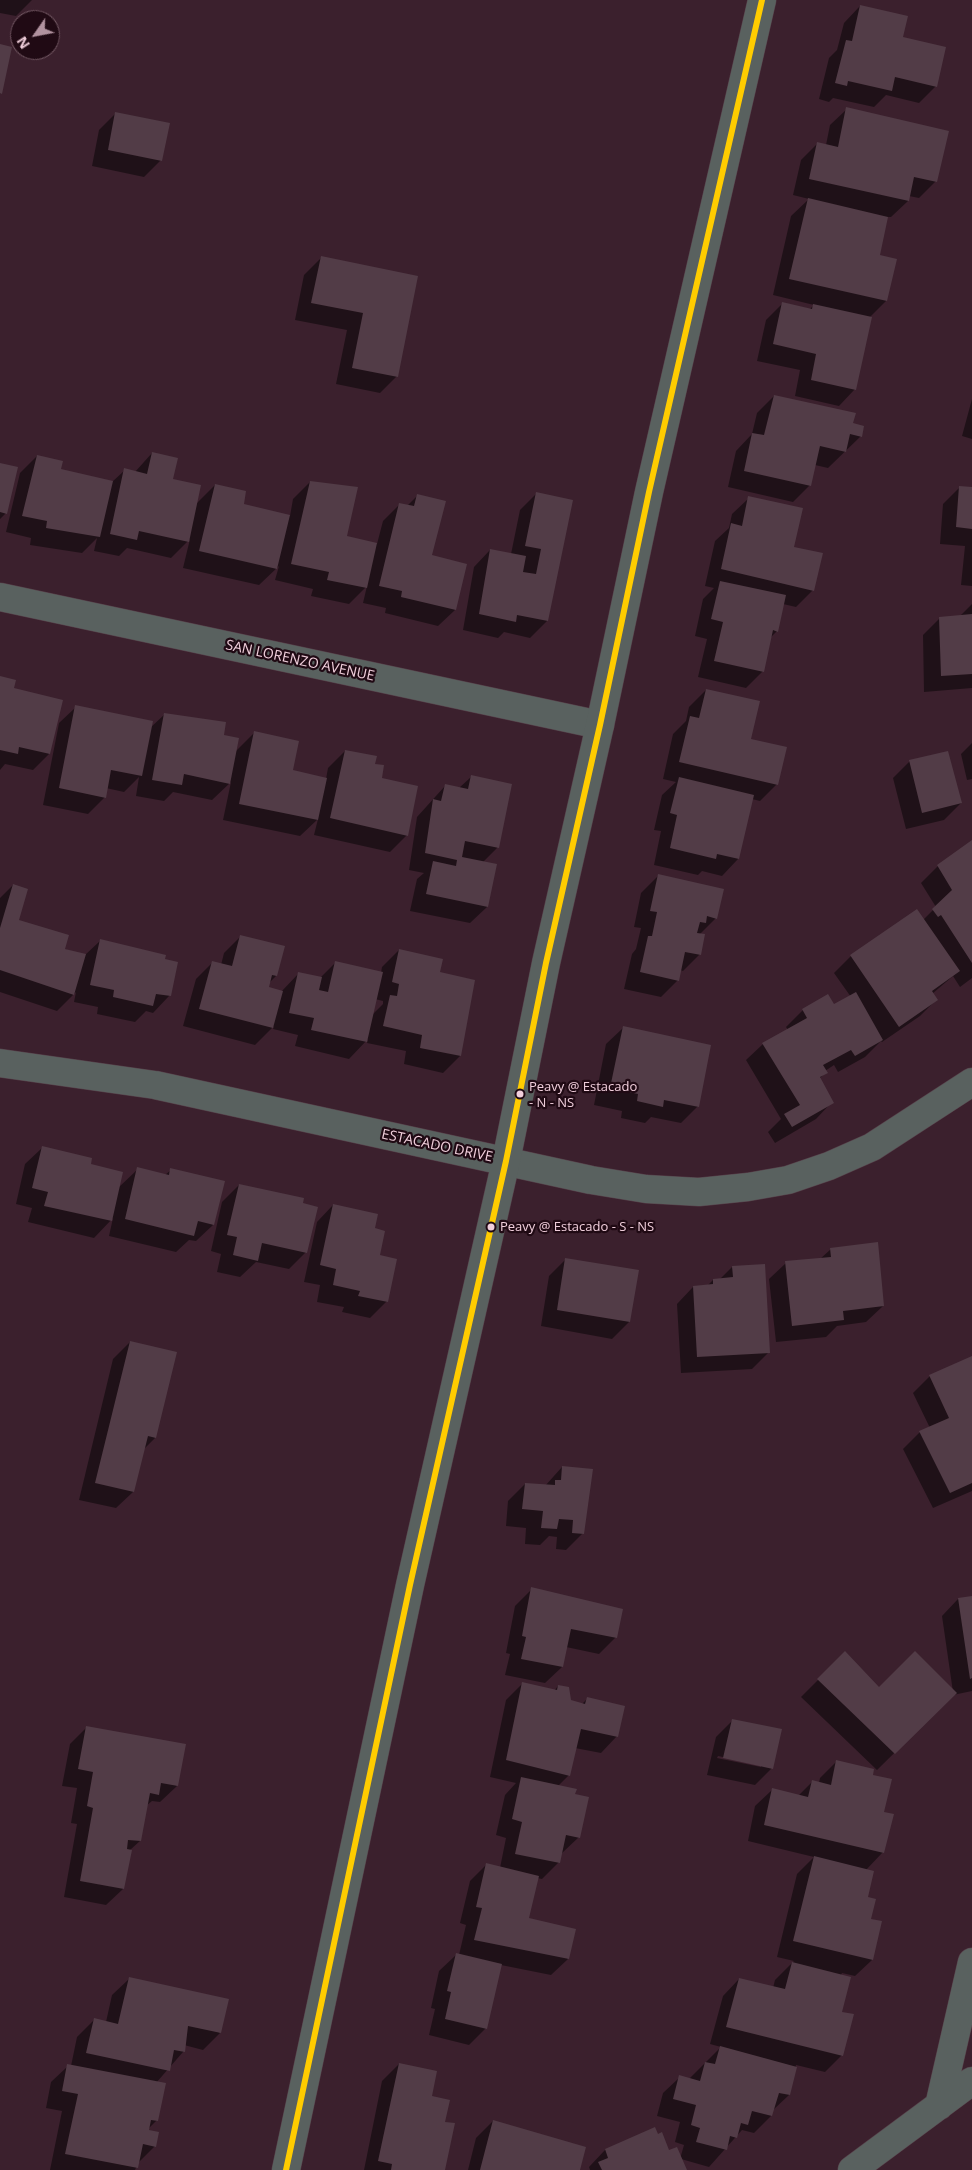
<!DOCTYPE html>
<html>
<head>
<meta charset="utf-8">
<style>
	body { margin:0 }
	#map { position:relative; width:972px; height:2170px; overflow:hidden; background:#3b202d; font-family:"Open Sans",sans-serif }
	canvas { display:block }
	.north { position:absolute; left:10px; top:10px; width:50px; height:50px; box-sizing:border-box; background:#200a14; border:1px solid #745964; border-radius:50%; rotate:237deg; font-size:14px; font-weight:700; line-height:20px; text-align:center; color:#f1cfdc }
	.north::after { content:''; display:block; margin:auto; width:18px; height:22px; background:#b1929f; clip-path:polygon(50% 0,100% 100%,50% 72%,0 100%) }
</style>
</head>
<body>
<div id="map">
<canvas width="972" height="2170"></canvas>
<div class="north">N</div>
</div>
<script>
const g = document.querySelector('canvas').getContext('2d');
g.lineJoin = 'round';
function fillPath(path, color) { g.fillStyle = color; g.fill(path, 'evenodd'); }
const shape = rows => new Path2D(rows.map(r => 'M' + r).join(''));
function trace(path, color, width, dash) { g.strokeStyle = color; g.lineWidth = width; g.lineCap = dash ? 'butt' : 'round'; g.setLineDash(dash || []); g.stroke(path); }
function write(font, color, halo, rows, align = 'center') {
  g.font = font + ' "Open Sans",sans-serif'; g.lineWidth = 4.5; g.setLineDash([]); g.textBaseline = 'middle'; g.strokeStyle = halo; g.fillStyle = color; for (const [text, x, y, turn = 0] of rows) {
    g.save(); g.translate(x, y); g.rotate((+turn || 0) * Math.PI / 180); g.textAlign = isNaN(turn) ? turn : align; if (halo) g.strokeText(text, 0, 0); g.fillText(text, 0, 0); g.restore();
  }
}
fillPath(shape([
	[0,0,32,0,16,16,0,13],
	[860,6,901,38,936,86,919,103,886,95,874,107,833,98,829,102,819,99,829,58,837,50,844,23],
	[847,109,936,181,919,198,909,196,908,201,891,217,887,217,878,256,896,260,886,301,869,318,855,389,839,406,795,396,800,370,757,361,766,320,783,303,810,309,814,305,773,295,791,216,809,199,793,195,801,160,818,143,826,145,830,125],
	[116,113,161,160,144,177,92,166,99,130],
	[321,258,416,277,397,376,380,393,336,384,347,330,295,320,304,275],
	[774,396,852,424,861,436,828,468,815,465,810,485,793,502,728,487,736,451,752,434,757,413],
	[972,399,972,439,962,436],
	[152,453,172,480,195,505,215,485,242,505,290,516,293,499,310,482,345,537,377,544,383,521,400,504,407,506,418,495,431,556,455,610,438,626,385,613,386,608,363,603,367,586,349,604,311,596,313,589,275,580,279,566,259,585,183,568,190,539,171,558,127,548,119,556,94,551,97,538,82,553,30,545,31,538,6,532,20,473,37,456,59,470,112,482,125,470,135,472],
	[0,465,6,513,0,519],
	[960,487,972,488,972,586,961,585,965,546,940,544,943,504],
	[537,493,571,501,547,621,530,638,504,632,498,638,463,630,474,567,490,550,511,554,520,510],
	[749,498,793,548,813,590,796,607,783,604,777,631,770,638,763,671,746,688,698,677,707,639,695,636,703,599,714,588,705,586,715,541,729,528,732,514],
	[972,604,972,688,924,692,923,635,940,618,960,616],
	[0,677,12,689,49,754,33,770,5,764,0,770],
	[706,690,777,784,760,801,752,799,738,859,722,876,702,871,698,875,654,865,661,831,654,830,662,795,676,782,663,779,673,734,686,721,689,707],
	[76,707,150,728,165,714,222,736,236,751,254,733,291,771,326,779,328,768,345,751,374,764,407,835,390,852,314,835,318,819,300,836,223,820,231,782,212,800,173,792,164,801,136,796,139,777,124,792,106,788,105,797,88,814,43,805,59,723],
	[972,743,972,779,967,780,961,754],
	[910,761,961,803,944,820,906,829,893,778],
	[471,777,511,785,497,848,483,862,487,907,470,923,410,911,417,879,424,873,409,870,417,817,445,786,459,788],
	[972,842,972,978,960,987,953,976,932,994,936,1000,920,1016,882,1042,881,1041,865,1057,838,1072,834,1065,825,1071,826,1072,819,1079,832,1102,816,1119,775,1143,768,1132,781,1119,746,1060,763,1044,788,1030,786,1027,803,1010,833,1006,851,997,834,973,851,956,917,910,923,920,936,907,921,883,938,866],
	[658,876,716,918,700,934,700,954,683,971,680,970,678,980,661,997,624,989,632,954,636,949,641,928,634,927,641,893],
	[13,885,17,921,64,949,85,955,100,941,177,963,169,996,153,1013,146,1011,135,1022,97,1014,98,1007,74,1002,76,992,57,1011,0,992,0,898],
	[241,936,276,976,269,983,268,988,281,992,299,973,320,978,335,963,381,973,382,967,399,950,438,973,473,980,460,1056,443,1073,404,1064,406,1051,367,1043,368,1039,349,1059,295,1046,298,1035,273,1029,274,1026,255,1045,183,1026,196,979,212,963,221,965,224,953],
	[375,999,383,1001,383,1004,372,1015],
	[623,1028,698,1106,681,1123,651,1117,645,1123,621,1118,622,1111,594,1105,606,1044],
	[42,1148,90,1165,118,1188,138,1169,165,1175,171,1170,213,1225,196,1241,189,1240,176,1252,109,1236,113,1218,94,1238,28,1222,32,1208,16,1204,25,1164],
	[239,1185,302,1204,306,1252,289,1269,256,1262,240,1277,217,1272,221,1254,211,1251,222,1202],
	[333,1205,373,1229,387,1301,370,1318,342,1312,344,1307,317,1302,320,1285,304,1282,317,1222],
	[831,1249,883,1306,866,1322,837,1326,826,1337,776,1342,769,1279,786,1263,820,1259],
	[566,1259,637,1271,629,1322,612,1339,541,1326,549,1276],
	[732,1267,769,1352,752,1369,681,1373,677,1304,693,1287,707,1286,713,1280,720,1279],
	[130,1342,155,1438,143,1450,133,1492,116,1508,79,1500,113,1359],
	[972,1357,972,1491,933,1508,903,1449,920,1432,930,1428,913,1393,930,1376],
	[562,1467,583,1533,566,1550,556,1549,557,1537,549,1536,540,1545,525,1544,526,1528,506,1526,508,1501,525,1484,545,1486],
	[532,1589,616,1637,599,1654,566,1647,562,1667,545,1683,505,1675,510,1654,506,1653,515,1606],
	[972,1597,972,1691,953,1695,877,1770,801,1697,845,1653,879,1689,953,1692,942,1616,958,1599],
	[523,1683,554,1691,558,1686,570,1701,582,1704,587,1699,617,1736,601,1753,575,1748,569,1775,558,1786,574,1795,579,1837,561,1854,559,1862,542,1879,537,1878,528,1919,568,1959,551,1975,501,1965,486,2028,469,2045,429,2035,435,2009,431,2008,439,1971,456,1955,459,1955,466,1925,460,1923,470,1881,486,1865,500,1868,506,1838,496,1835,505,1795,516,1783,490,1777,506,1700],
	[733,1720,772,1768,755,1785,707,1775,716,1737],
	[718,1756,761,1765,761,1767,717,1758],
	[87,1727,177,1786,160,1802,152,1801,146,1806,140,1841,130,1850,123,1889,106,1905,64,1897,77,1824,71,1823,77,1788,62,1786,70,1744],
	[837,1761,872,1776,883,1813,883,1852,866,1870,872,1960,855,1976,842,1973,841,1975,842,2055,825,2072,796,2065,789,2095,772,2111,771,2116,754,2133,742,2130,709,2167,681,2159,685,2170,590,2170,589,2167,605,2150,669,2151,680,2159,684,2145,675,2142,680,2122,657,2116,663,2093,680,2077,689,2079,721,2047,710,2044,723,1996,739,1979,773,1988,775,1980,794,1961,777,1957,797,1874,814,1857,748,1841,755,1806,772,1790,798,1796,812,1782,819,1783,820,1778],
	[129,1979,220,2033,203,2050,184,2045,183,2052,156,2083,157,2120,148,2129,155,2146,138,2163,135,2170,50,2170,62,2111,46,2108,51,2082,68,2066,71,2066,77,2037,94,2020,106,2022,112,1995],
	[399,2064,431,2097,444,2122,444,2170,364,2170,382,2081],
	[493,2121,579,2170,468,2170,476,2138]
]), '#0007');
fillPath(shape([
	[860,5,908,16,903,37,946,47,937,87,895,77,892,91,848,81,847,86,835,83,846,40,852,41],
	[0,44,12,47,2,94,0,93],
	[846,107,949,131,937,182,914,177,909,201,809,179,817,142,838,147],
	[115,112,170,123,162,161,108,150],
	[808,198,888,217,880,255,897,259,887,301,789,279],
	[321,256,418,276,398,377,352,368,363,313,311,303],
	[782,302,812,309,813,304,872,317,856,390,811,380,816,354,773,344],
	[774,395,856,413,853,423,864,426,862,437,850,434,846,452,820,446,811,486,744,471,752,433,764,435],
	[152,452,178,458,173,479,201,485,189,542,139,531,137,540,110,534,124,468,147,474],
	[37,455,63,461,61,469,113,481,100,537,46,528,47,521,22,516],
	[0,463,18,467,7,514,0,512],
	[310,481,358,487,347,536,377,543,367,588,327,580,329,572,291,564],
	[215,484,246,491,244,504,290,515,277,569,199,551],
	[959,486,972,487,972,529,956,527],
	[536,492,573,500,548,621,517,615,516,622,479,614,490,549,526,556,523,572,536,574,541,549,525,546],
	[417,494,446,501,432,555,467,564,456,610,401,597,402,591,379,586,399,503,414,506],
	[748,496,803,508,794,547,823,553,814,591,721,569,731,523,742,526],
	[720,581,786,595,778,632,773,630,764,672,714,661,723,622,711,619],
	[972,614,972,674,941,676,939,617],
	[0,676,16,680,14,688,63,700,50,754,19,747,18,754,0,750],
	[706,689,760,701,751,739,787,747,778,785,679,762,690,716,699,718],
	[75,705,153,721,142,776,111,770,106,798,59,788],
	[164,713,226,722,224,735,239,738,230,784,184,774,182,785,152,780],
	[254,731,299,741,293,770,327,778,318,820,239,804],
	[345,750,377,756,375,764,384,765,382,778,418,786,408,836,330,818],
	[948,751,962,803,922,813,909,760],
	[471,775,512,784,499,848,465,841,462,857,497,864,488,907,426,894,433,861,456,866,457,860,425,853,433,799,441,801,445,784,468,789],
	[679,777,754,795,739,859,717,854,716,859,670,848,677,815,670,813],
	[972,840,972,963,941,915,938,917,932,909,952,890,937,865],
	[658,874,724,889,717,919,707,916,706,923,700,922,697,933,705,934,701,955,685,952,679,981,640,972,648,936,652,936,657,912,650,911],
	[13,884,28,889,19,920,69,935,65,949,86,954,74,995,0,970,0,928],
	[917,909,960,971,932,991,938,1000,899,1027,850,955],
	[240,935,285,946,277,976,272,975,269,987,283,991,273,1028,199,1009,212,961,232,966],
	[100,939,166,955,165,959,178,962,171,996,156,994,153,1006,113,997,114,990,90,985],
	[399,949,443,959,440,972,475,980,461,1056,420,1048,422,1035,383,1026,390,995,397,996,399,984,392,982],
	[335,961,383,972,367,1042,311,1030,314,1018,289,1013,298,972,322,977,319,990,328,992],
	[856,992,883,1040,855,1056,851,1050,823,1065,828,1073,820,1077,834,1103,792,1127,784,1114,800,1105,762,1043,807,1018,802,1009,828,994,834,1004],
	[623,1026,711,1045,699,1107,664,1100,663,1107,637,1101,638,1094,610,1088],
	[42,1146,92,1158,91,1164,123,1172,112,1221,44,1206,48,1192,32,1188],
	[137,1167,169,1175,170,1168,225,1181,214,1225,198,1221,194,1236,125,1219],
	[239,1184,304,1198,303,1203,318,1207,307,1253,262,1243,258,1261,233,1255,237,1237,227,1235],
	[333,1204,378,1214,375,1228,385,1231,380,1255,397,1259,388,1302,358,1296,360,1291,333,1285,336,1269,320,1265],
	[878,1242,884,1306,843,1311,844,1320,792,1326,785,1261,831,1257,830,1248],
	[565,1258,639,1270,630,1322,557,1310],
	[765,1264,770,1353,697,1357,693,1286,713,1284,713,1279,733,1277,732,1266],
	[130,1341,177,1352,156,1438,148,1436,134,1492,95,1483],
	[972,1356,972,1483,950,1493,919,1431,949,1418,929,1375],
	[562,1466,593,1469,584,1534,572,1533,573,1520,559,1519,557,1529,541,1528,543,1511,522,1509,525,1483,555,1485,555,1480,561,1480],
	[531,1587,623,1609,617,1638,571,1629,563,1667,521,1659,526,1637,522,1636],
	[972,1596,972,1678,970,1679,958,1598],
	[845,1651,879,1687,915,1651,957,1693,895,1754,817,1679],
	[522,1682,557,1690,558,1685,569,1687,571,1700,585,1704,587,1697,625,1706,618,1737,581,1729,570,1776,506,1760],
	[732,1719,782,1729,773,1769,723,1758],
	[86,1726,186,1744,178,1786,161,1783,159,1795,150,1793,141,1841,128,1840,127,1849,132,1850,124,1889,80,1881,93,1808,87,1806,93,1772,78,1769],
	[836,1760,874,1769,873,1775,892,1779,884,1812,894,1814,884,1853,764,1825,772,1788,808,1797,812,1780,831,1785],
	[521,1777,577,1789,575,1794,589,1797,580,1838,566,1835,560,1863,515,1854,522,1822,512,1819],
	[814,1856,874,1871,868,1897,876,1899,871,1919,882,1921,873,1960,793,1941],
	[486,1863,539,1876,529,1918,576,1929,569,1959,474,1940,482,1908,476,1907],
	[456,1953,502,1964,487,2029,445,2019,451,1992,447,1991],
	[792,1962,851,1977,842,2012,854,2014,843,2056,726,2027,739,1978,785,1989],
	[129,1977,229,1999,221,2033,188,2026,185,2052,174,2050,170,2071,86,2053,94,2018,118,2024],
	[720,2046,797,2067,790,2095,779,2093,772,2116,752,2111,748,2125,741,2123,737,2138,730,2136,727,2150,696,2142,700,2128,691,2125,696,2105,673,2099,679,2075,700,2081,705,2062,715,2064],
	[399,2063,437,2071,432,2096,450,2100,445,2122,455,2123,445,2170,391,2170,392,2164,378,2161],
	[67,2064,166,2083,158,2121,151,2120,149,2130,159,2132,156,2147,143,2144,138,2168,65,2154,78,2094,62,2091],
	[493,2120,586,2147,580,2170,480,2170],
	[655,2127,658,2134,662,2132,669,2150,677,2147,687,2170,602,2170,598,2162,608,2158,605,2149]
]), '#523c47');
const minor = shape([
	[0,597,600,725],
	[0,1063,155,1085,591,1180,646,1189,699,1192,748,1187,788,1180,829,1166,872,1147,972,1082],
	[939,2106,972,1962],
	[852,2170,972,2081]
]);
const tertiary = shape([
	[286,2170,410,1585,506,1161,546,963,600,725,649,492,762,0]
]);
trace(minor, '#563f49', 29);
trace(tertiary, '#563f49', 29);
trace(minor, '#59615f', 28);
trace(tertiary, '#59615f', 28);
trace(shape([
	[286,2170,410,1585,506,1161,546,963,600,725,649,492,762,0]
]), '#fc0', 6);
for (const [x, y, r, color] of [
	[520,1094,4.5,"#f1cfdc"],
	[491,1227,4.5,"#f1cfdc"]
]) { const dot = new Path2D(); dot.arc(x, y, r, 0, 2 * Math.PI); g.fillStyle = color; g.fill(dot); trace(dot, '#200a14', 2); }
write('13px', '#f1cfdc', '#200a14', [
	["Peavy @ Estacado",529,1087],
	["- N - NS",529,1103],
	["Peavy @ Estacado - S - NS",500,1227]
], 'left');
write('14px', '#f1cfdc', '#200a14', [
	["SAN LORENZO AVENUE",300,661,12],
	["ESTACADO DRIVE",437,1146,12]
]);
</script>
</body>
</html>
